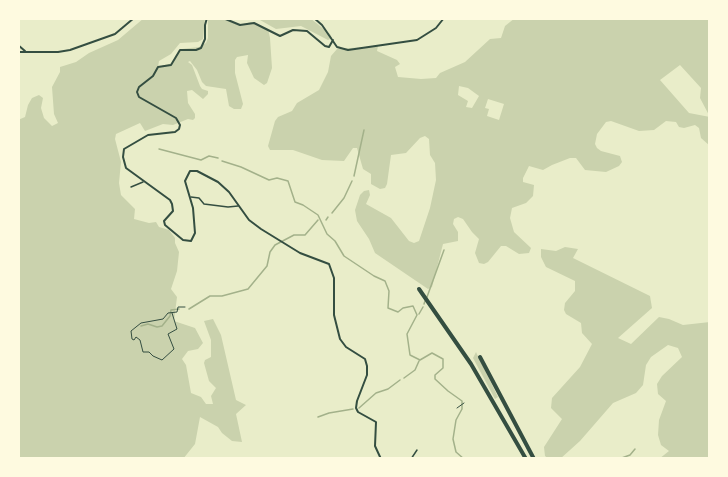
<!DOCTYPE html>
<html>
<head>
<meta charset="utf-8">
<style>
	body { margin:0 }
	#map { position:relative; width:728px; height:477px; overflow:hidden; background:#e9edc9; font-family:Mulish,sans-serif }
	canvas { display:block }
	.frame { position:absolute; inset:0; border:20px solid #fefae0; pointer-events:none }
</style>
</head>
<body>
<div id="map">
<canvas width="728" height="477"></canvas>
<div class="frame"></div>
</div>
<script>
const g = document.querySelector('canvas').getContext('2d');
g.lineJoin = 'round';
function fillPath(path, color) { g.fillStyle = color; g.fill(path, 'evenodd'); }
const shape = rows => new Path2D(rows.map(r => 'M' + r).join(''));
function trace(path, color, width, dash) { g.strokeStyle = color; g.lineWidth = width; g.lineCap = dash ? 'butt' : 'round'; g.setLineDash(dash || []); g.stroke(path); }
fillPath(shape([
	[144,18,205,18,203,39,198,42,180,43,171,54,159,61,158,67,173,63,178,53,182,49,199,47,206,43,208,38,208,18,220,18,239,25,251,22,268,29,270,38,272,68,267,83,264,85,254,78,247,63,248,55,237,57,235,60,235,73,243,104,241,109,234,109,229,106,226,89,206,86,202,82,197,70,190,61,188,62,192,65,200,86,202,89,208,91,208,94,203,99,192,90,187,91,188,103,195,114,195,118,193,120,188,119,173,125,163,124,145,131,140,123,116,134,115,139,121,162,119,183,121,195,135,209,134,219,149,223,156,222,159,227,169,230,175,238,175,243,179,252,177,271,171,289,177,297,174,321,195,328,203,343,198,349,188,351,182,359,186,365,191,393,201,397,206,404,213,404,211,396,216,388,209,381,204,363,205,360,211,357,211,340,204,321,213,319,221,335,236,400,246,405,236,414,242,442,232,441,222,433,218,427,200,417,195,444,183,459,18,459,18,120,25,117,28,105,32,98,39,95,43,98,41,108,44,118,52,126,58,123,54,114,52,87,60,72,60,67,76,62,89,53,118,40],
	[240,18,310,18,330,34,332,38,328,40,301,26,276,29,260,20],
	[515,18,710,18,710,146,701,138,699,128,695,125,684,128,679,127,676,122,666,121,654,130,639,131,611,121,606,122,597,134,595,144,597,148,601,151,620,156,622,162,619,166,606,172,585,170,576,158,570,158,552,165,543,170,529,166,523,178,523,182,534,185,533,196,526,203,512,208,510,218,514,232,531,248,529,253,519,254,506,246,501,246,488,262,484,264,479,263,475,253,479,239,472,232,463,219,458,217,454,219,453,224,458,232,458,241,443,244,432,287,428,289,375,253,369,239,357,221,355,210,360,195,364,191,369,190,370,195,366,204,391,218,409,241,414,243,419,241,430,208,436,180,435,163,430,155,429,139,425,136,420,138,406,153,391,155,387,184,385,188,380,189,371,184,371,174,363,169,357,148,353,148,344,161,322,160,293,150,270,150,268,146,275,121,278,117,292,111,297,103,319,90,328,72,331,56,337,49,378,46,377,51,397,60,400,64,395,67,398,77,421,79,436,78,440,73,465,62,490,39,501,38,505,26],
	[680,65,701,88,700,98,710,117,689,113,660,80],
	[459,86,468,88,479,96,472,108,466,107,468,101,458,95],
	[488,99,504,104,499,120,487,116,489,109,485,108],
	[565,247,578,249,573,258,650,296,652,308,618,338,631,344,659,317,669,319,683,325,710,322,710,459,659,459,669,451,661,445,658,435,659,420,666,401,658,394,657,384,662,376,682,357,678,348,668,345,651,357,646,365,643,385,636,393,613,403,580,441,560,459,549,459,545,456,544,447,562,419,551,408,552,398,580,367,592,344,582,333,581,323,566,314,564,310,565,303,575,291,575,281,546,267,541,257,541,249,556,251],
	[476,352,498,397,495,399,473,358]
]), '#cad2ad');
trace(shape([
	[159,149,201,160,209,156,218,158],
	[222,161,241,167,269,180,277,178,288,181,295,202,303,205,318,215,327,234,335,241,344,256,374,276,385,281,389,291,388,308,398,312,403,308,413,306,417,315,407,334,410,355,420,360,432,353,443,359,443,368,435,375,435,379,448,391,462,401,462,409,456,420,453,439,456,452,464,459],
	[354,176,364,130],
	[332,213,344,198,352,181],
	[326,220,328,217],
	[427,297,444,250],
	[424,304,425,301],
	[189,309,210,296,222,296,248,289,267,266,270,252,275,245,294,235,305,235,318,220],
	[419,314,423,307],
	[141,326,148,324,157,327,162,326,170,316,171,310,179,309],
	[404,378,415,370,419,361],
	[359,408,376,393,388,389,400,380],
	[318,417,329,413,353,409],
	[619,459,630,455,635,449]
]), '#a3b18a', 1.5);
trace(shape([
	[172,313,177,329,168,334,174,349,162,360,153,356,149,352,143,352,140,340,136,337,134,340,132,339,131,331,141,323,163,319,168,313,177,312,178,307,185,307],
	[457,408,464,403]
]), '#344e41', 1);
trace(shape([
	[131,187,143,182],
	[191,197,199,198,204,204,228,207,238,206],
	[411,459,417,450]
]), '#344e41', 1.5);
trace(shape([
	[207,18,205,25,205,39,201,48,196,50,180,50,171,65,158,67,153,76,139,87,137,92,139,97,176,118,180,125,179,129,175,132,148,135,124,149,123,157,126,168,170,200,172,204,173,211,164,221,165,225,183,240,191,241,195,233,193,208,185,181,190,171,197,171,218,182,229,192,249,220,261,229,300,253,329,264,334,278,334,315,340,339,346,347,365,359,367,366,367,375,357,401,356,408,358,412,376,422,375,446,381,459],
	[223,18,240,25,254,23,280,36,293,30,307,31,325,46,329,47,333,40],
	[314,18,322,25,337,47,348,50,417,40,436,28,444,18],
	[18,45,25,51],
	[18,52,58,52,70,50,115,34,134,18]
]), '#344e41', 2);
trace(shape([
	[419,289,471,364,526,459],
	[480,357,534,459]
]), '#344e41', 4);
</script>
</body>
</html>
